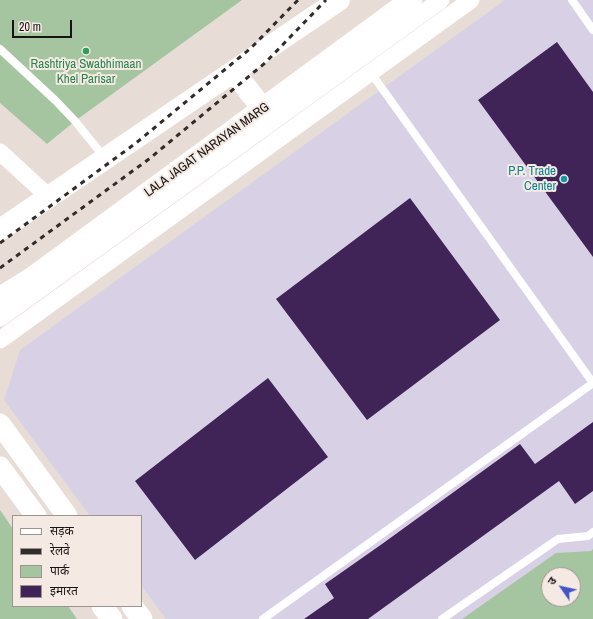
<!DOCTYPE html>
<html>
<head>
<meta charset="utf-8">
<style>
	body { margin:0 }
	#map { position:relative; width:593px; height:619px; overflow:hidden; background:#e8dcd6; font-family:"Archivo Narrow","Noto Sans Devanagari",sans-serif }
	canvas { display:block }
	.legend { position:absolute; left:12px; top:515px; width:130px; height:92px; box-sizing:border-box; background:#f5e9e3; border:1px solid #9d948f; margin:0; padding:5px 7px; list-style:none; font-size:12px; color:#181412 }
	.legend li { display:flex; align-items:center; gap:8px; height:20px }
	.legend b { width:20px; border:1px solid #9d948f }
	.north { position:absolute; left:541px; top:567px; width:40px; height:40px; box-sizing:border-box; background:#f5e9e3; border:1px solid #9d948f; border-radius:50%; rotate:304deg; font-size:11px; font-weight:700; line-height:16px; text-align:center; color:#181412 }
	.north::after { content:''; display:block; margin:auto; width:14px; height:18px; background:#4354c8; clip-path:polygon(50% 0,100% 100%,50% 72%,0 100%) }
	.scale { position:absolute; left:12px; top:20px; width:60px; height:18px; box-sizing:border-box; border:2px solid #181412; border-top:0; padding-left:5px; font-size:12px; line-height:14px; white-space:nowrap; color:#181412; -webkit-text-stroke:3px #f5e9e3; paint-order:stroke }
</style>
</head>
<body>
<div id="map">
<canvas width="593" height="619"></canvas>
<ul class="legend">
<li><b style="height:5px;background:#fff"></b>सड़क</li>
<li><b style="height:5px;background:#312c2a"></b>रेलवे</li>
<li><b style="height:11px;background:#a5c5a0"></b>पार्क</li>
<li><b style="height:11px;background:#402458"></b>इमारत</li>
</ul>
<div class="north">उ</div>
<div class="scale">20 m</div>
</div>
<script>
const g = document.querySelector('canvas').getContext('2d');
g.lineJoin = 'round';
function fillPath(path, color) { g.fillStyle = color; g.fill(path, 'evenodd'); }
const shape = rows => new Path2D(rows.map(r => 'M' + r).join(''));
function trace(path, color, width, dash) { g.strokeStyle = color; g.lineWidth = width; g.lineCap = dash ? 'butt' : 'round'; g.setLineDash(dash || []); g.stroke(path); }
function write(font, color, halo, rows, align = 'center') {
  g.font = font + ' "Archivo Narrow",sans-serif'; g.lineWidth = 4; g.setLineDash([]); g.textBaseline = 'middle'; g.strokeStyle = halo; g.fillStyle = color; for (const [text, x, y, turn = 0] of rows) {
    g.save(); g.translate(x, y); g.rotate((+turn || 0) * Math.PI / 180); g.textAlign = isNaN(turn) ? turn : align; if (halo) g.strokeText(text, 0, 0); g.fillText(text, 0, 0); g.restore();
  }
}
fillPath(shape([
	[505,0,593,0,593,619,166,619,141,585,141,516,90,516,4,400,20,350],
	[549,575,573,575,573,599,549,599]
]), '#d8d1e6');
fillPath(shape([
	[0,0,242,0,75,121,47,144,0,103],
	[0,510,13,529,13,606,68,606,77,619,0,619],
	[593,549,593,619,462,619,556,553,591,551],
	[549,575,573,575,573,599,549,599]
]), '#a5c5a0');
fillPath(shape([
	[557,42,593,92,593,257,478,100],
	[410,198,500,320,367,420,276,299],
	[268,378,328,457,195,560,135,481],
	[593,422,593,491,575,504,559,481,368,619,304,619,334,598,325,584,382,544,520,444,535,464]
]), '#402458');
trace(shape([
	[572,0,593,30],
	[0,49,56,101,75,121,105,158],
	[371,73,593,383],
	[263,619,593,383],
	[442,619,558,539,588,536,593,532]
]), '#fff', 8);
trace(shape([
	[0,152,49,197],
	[0,318,441,0],
	[0,340,471,0]
]), '#fff', 17);
trace(shape([
	[0,424,67,516],
	[0,467,36,516],
	[102,606,112,619],
	[132,606,142,619]
]), '#fff', 21);
trace(shape([
	[234,72,263,109],
	[0,230,339,0],
	[0,298,32,278,411,0]
]), '#fff', 22);
trace(shape([
	[0,243,136,143,251,48,298,0],
	[0,268,149,159,265,63,326,0]
]), '#312c2a', 3, [5, 5]);
for (const [x, y, r, color] of [
	[86,51,4,"#2e9e5b"],
	[564,179,4,"#0f9aa8"]
]) { const dot = new Path2D(); dot.arc(x, y, r, 0, 2 * Math.PI); g.fillStyle = color; g.fill(dot); trace(dot, '#f5e9e3', 1.5); }
write('13px', '#27864d', '#f5e9e3', [
	["Rashtriya Swabhimaan",86,65],
	["Khel Parisar",86,80]
]);
write('13px', '#181412', '#f5e9e3', [
	["LALA JAGAT NARAYAN MARG",207,150,-36]
]);
write('13px', '#0d838f', '#f5e9e3', [
	["P.P. Trade",556,172],
	["Center",556,187]
], 'right');
</script>
</body>
</html>
